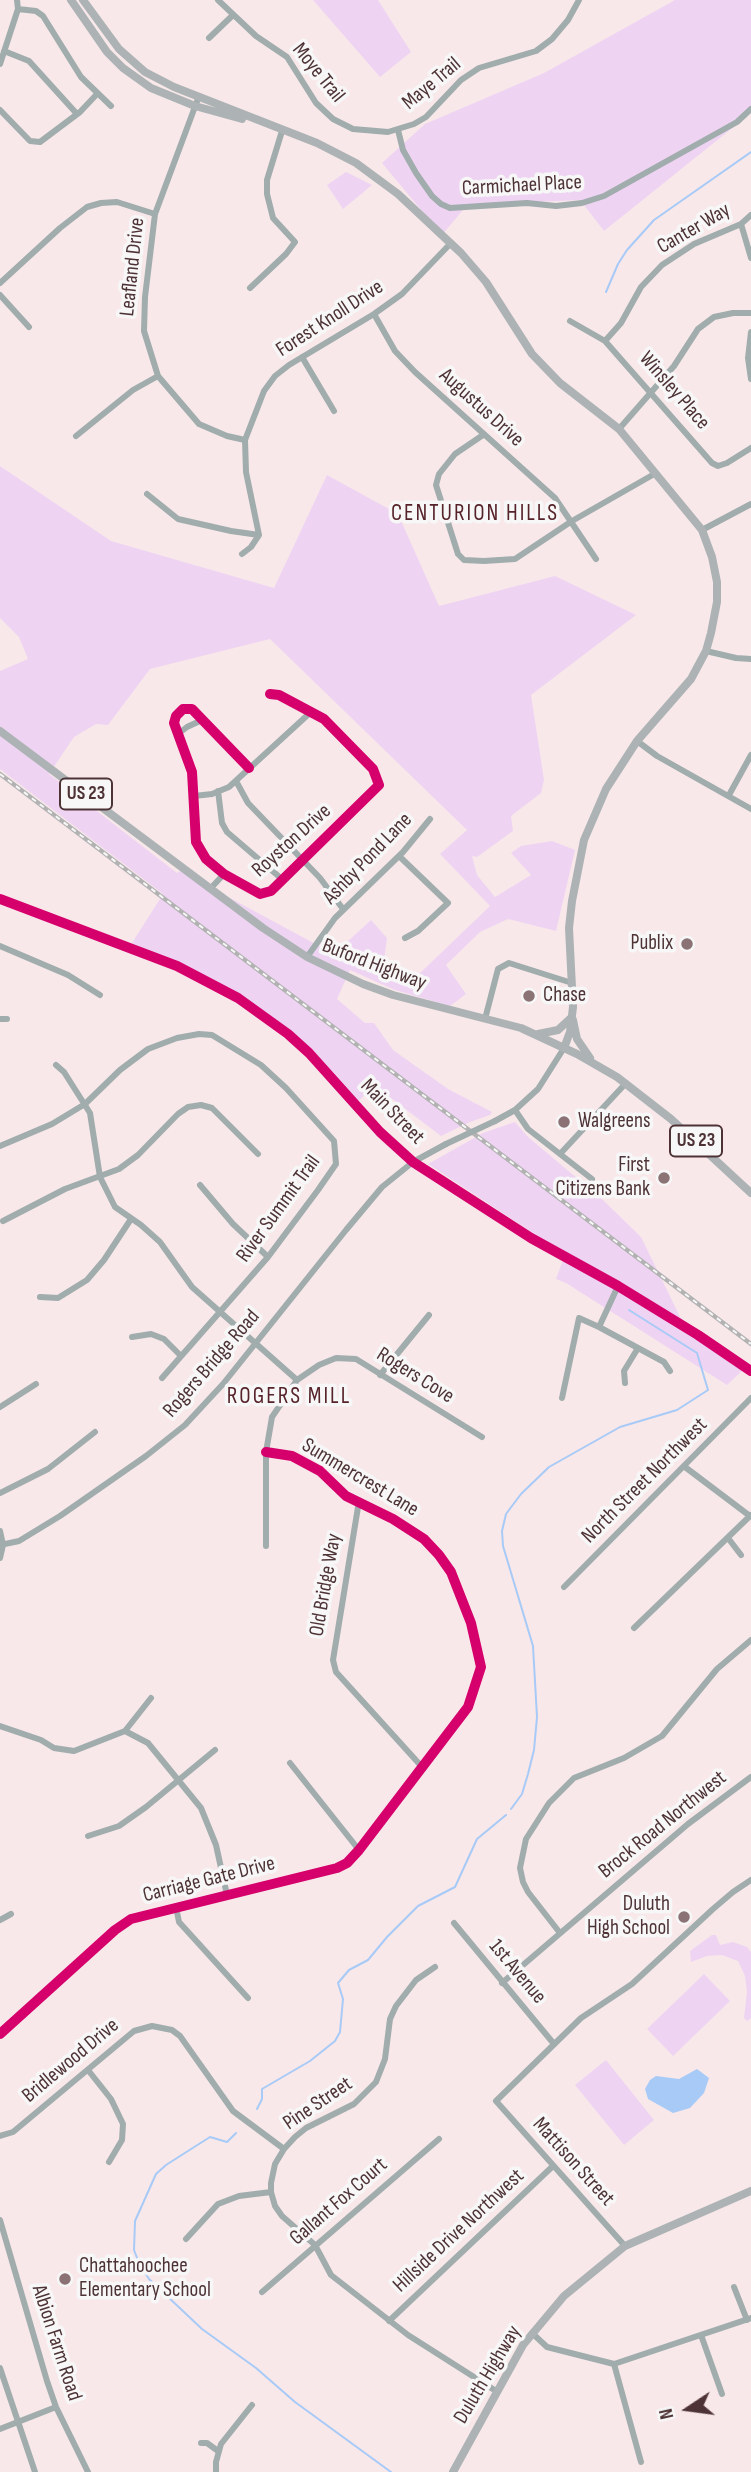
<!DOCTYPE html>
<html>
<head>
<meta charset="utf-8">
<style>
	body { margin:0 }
	#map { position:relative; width:751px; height:2472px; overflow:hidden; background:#f8e8ea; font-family:"Sofia Sans Condensed",sans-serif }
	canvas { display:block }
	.north { position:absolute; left:653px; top:2374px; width:70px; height:70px; -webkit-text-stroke:5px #f7f7f7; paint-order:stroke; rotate:257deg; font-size:19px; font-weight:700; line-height:28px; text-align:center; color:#4e3336 }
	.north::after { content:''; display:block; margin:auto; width:24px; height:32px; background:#4e3336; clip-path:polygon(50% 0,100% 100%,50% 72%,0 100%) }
</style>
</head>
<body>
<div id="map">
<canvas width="751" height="2472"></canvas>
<div class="north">N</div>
</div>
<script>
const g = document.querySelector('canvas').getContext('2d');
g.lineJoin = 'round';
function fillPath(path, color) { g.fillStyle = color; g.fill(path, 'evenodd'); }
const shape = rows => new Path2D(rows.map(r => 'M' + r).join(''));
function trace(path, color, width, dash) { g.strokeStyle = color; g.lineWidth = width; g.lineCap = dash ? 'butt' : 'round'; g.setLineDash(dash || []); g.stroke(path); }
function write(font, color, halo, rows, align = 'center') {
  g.font = font + ' "Sofia Sans Condensed",sans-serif'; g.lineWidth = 7; g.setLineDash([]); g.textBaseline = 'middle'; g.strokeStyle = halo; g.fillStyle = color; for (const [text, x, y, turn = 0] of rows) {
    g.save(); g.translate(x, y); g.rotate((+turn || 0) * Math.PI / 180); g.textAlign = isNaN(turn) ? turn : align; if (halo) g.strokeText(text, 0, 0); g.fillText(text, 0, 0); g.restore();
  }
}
fillPath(shape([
	[313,0,378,0,411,52,380,77],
	[675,0,751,0,751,113,604,231,580,200,467,205,442,235,382,163,425,124,544,73],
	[346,172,372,185,343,209,327,185],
	[0,466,111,541,274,588,327,475,398,514,439,606,555,576,636,615,531,695,544,780,541,793,511,816,513,831,477,857,472,856,477,875,495,897,531,875,511,853,521,846,552,841,575,850,556,931,508,919,480,932,446,965,466,994,450,1006,395,990,350,970,337,999,365,1023,374,1023,393,1050,448,1089,492,1112,490,1115,470,1122,441,1136,375,1086,357,1102,281,1026,183,967,132,943,163,894,0,769,0,671,28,659,19,637,0,618],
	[270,639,467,830,440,854,490,906,418,975,383,968,387,938,371,920,334,954,180,871,177,873,49,774,74,737,96,724,108,725,150,669],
	[515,1122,527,1136,604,1201,641,1237,684,1325,744,1369,727,1385,566,1283,556,1279,565,1254,428,1164,483,1133],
	[712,1935,716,1935,720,1945,733,1942,747,1947,751,1952,751,2018,747,2021,744,2018,747,1992,745,1976,738,1961,722,1955,707,1956,691,1962,690,1951],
	[704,1974,730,2001,673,2056,647,2029],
	[606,2060,654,2120,624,2145,575,2085]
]), '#eed4f2');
fillPath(shape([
	[697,2069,709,2078,704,2093,690,2108,673,2113,648,2099,645,2089,650,2080,656,2076,679,2079]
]), '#a8caf7');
trace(shape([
	[606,292,618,264,627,250,654,220,751,152],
	[511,1809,522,1794,528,1774,534,1750,537,1717,533,1646,503,1546,502,1531,506,1514,521,1494,549,1467,620,1427,677,1410,708,1390,697,1353,629,1310],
	[257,2109,262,2099,262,2089,310,2061,335,2041,340,2032,343,1999,338,1983,349,1970,368,1960,387,1937,418,1906,455,1887,477,1839,506,1815],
	[236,2133,227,2142,210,2137,166,2165,156,2174,135,2221,134,2250,139,2263,149,2279,202,2329,256,2368,295,2402,391,2472]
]), '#a8caf7', 2);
trace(shape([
	[218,0,256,36,287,57,316,103,333,119,353,129,388,132,414,124,426,117,461,80,479,68,536,51,552,39,568,20,579,0],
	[18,9,36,11,43,16,81,77,111,106],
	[209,38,233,15],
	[4,51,29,61,77,114],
	[0,64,18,9,17,0],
	[199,96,155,214,145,297,144,331,158,376,199,424,227,436,245,440],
	[0,110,30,141,40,142,80,112,97,94],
	[398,130,403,150,416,173,432,196,441,204,450,208,527,203,556,206,582,203,604,196,737,122,751,109],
	[741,224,751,258],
	[0,283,60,228,87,207,101,203,117,202,155,214],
	[250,288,286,254,295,242,273,218,267,194,267,180,282,131],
	[0,295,29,327],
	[374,314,395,351,415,372,555,498,596,559],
	[570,321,605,341,712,463,718,466,727,463,751,448],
	[751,332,748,358,751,379],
	[605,341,621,323,641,287,662,265,694,244,741,224,751,215],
	[302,357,334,411],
	[619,429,674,366,698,329,714,317,733,313,751,313],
	[483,435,455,454,439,474,436,485,458,554,464,560,484,561,515,559,572,521,656,473],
	[76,436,133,390,158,376],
	[147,494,178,519,231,531,259,535],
	[702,530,751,504],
	[242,554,251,547,259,535,246,472,245,440,264,391,275,376,289,365,374,314,402,294,451,243],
	[706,651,736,658,751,659],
	[178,734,187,727,202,720],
	[637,741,657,756,751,809],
	[249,768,192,709,183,709,176,716,174,723,192,772,196,842,206,859,224,874,260,894,271,891,379,785,373,769,324,719,279,695,270,694],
	[236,781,248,803,320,878,343,909],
	[218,791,222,823,227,832,283,880],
	[729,795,751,755],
	[194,796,212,794,229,787,312,711],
	[399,856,448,903,418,931,405,938],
	[210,889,224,874],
	[0,899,177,966,238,998,288,1034,309,1053,380,1132,413,1162,531,1238,618,1286,698,1335,751,1371],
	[0,946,68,975,100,995],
	[307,957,335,918,403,852,430,819],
	[0,1019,7,1019],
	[485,1019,498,969,509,963,572,983],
	[56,1065,64,1072,90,1113,100,1177,115,1207,141,1225,160,1242,192,1287,297,1380],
	[515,1110,528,1129,592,1179],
	[495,1121,515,1110,538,1089,564,1048],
	[0,1146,52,1124,85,1104,120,1070,148,1049,177,1038,199,1034,212,1035,261,1065,286,1088,334,1141,336,1164,318,1190,268,1257,162,1378],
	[560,1154,626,1083],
	[200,1185,233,1224,268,1257],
	[3,1221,65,1189,119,1169,138,1155,178,1114,188,1107,201,1105,212,1108,258,1154],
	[40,1297,58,1298,87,1280,104,1260,131,1219],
	[599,1327,618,1286],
	[132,1337,151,1334,164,1339,181,1356],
	[380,1375,429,1315],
	[625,1383,624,1371,638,1348],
	[562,1398,579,1318,599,1327,664,1362,670,1371],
	[0,1407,36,1384],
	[685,1467,750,1516],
	[0,1493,48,1469,95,1432],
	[359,1501,333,1660,336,1672,423,1768],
	[0,1531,3,1545,0,1558],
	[728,1538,741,1555],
	[0,1545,19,1541,60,1516,146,1456,185,1425,223,1384,346,1230,382,1187,413,1162,446,1144],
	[266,1546,266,1452,272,1417,297,1380,319,1365,336,1358,356,1359,482,1437],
	[564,1587,751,1398],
	[634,1628,751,1515],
	[0,1726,41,1740,54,1748,74,1751,125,1731],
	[125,1731,148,1743,201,1808,216,1845,227,1895],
	[125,1731,151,1698],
	[290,1763,359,1850],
	[88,1836,119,1826,146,1807,215,1750],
	[176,1907,179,1922,248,1998],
	[0,1920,11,1914],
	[454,1923,554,2044],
	[560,1933,528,1892,523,1882,520,1868,526,1839,549,1803,574,1778,624,1758,662,1736,717,1669,751,1640],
	[435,1967,416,1980,396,2006,390,2019,385,2059,376,2082,354,2104,306,2128,295,2137,284,2149,275,2164,271,2183,271,2192,275,2206,282,2216,315,2245,331,2275,408,2335,496,2391],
	[502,1983,688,1824,751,1777],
	[0,2034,115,1930,131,1919,337,1868,347,1863,359,1850,468,1707,481,1667,471,1623,451,1572,439,1555,424,1539,393,1519,346,1496,320,1471,292,1456,266,1452],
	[88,2070,111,2099,123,2124,122,2140,109,2162],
	[0,2136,13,2132,134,2031,152,2026,172,2030,180,2036,233,2111,284,2149],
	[0,2220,47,2381,56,2407,88,2472],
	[186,2239,218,2204,239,2196,271,2192],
	[625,2246,496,2101,581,2018,632,1984,713,1909,733,1892,751,1880],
	[734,2287,747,2320],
	[262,2292,439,2139],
	[389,2321,553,2166],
	[532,2333,547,2347,614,2364,751,2318],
	[701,2335,722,2394],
	[614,2364,641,2462],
	[0,2368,35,2472],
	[0,2429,56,2407],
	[201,2443,207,2443,218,2451],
	[216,2472,216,2462,221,2444,252,2405]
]), '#a1acac', 6);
trace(shape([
	[71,0,107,52,123,68,151,88,195,106,242,119],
	[83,0,119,49,145,72,174,87,317,143,356,163,398,194,461,253,486,282,532,354,560,383,619,429,702,530,712,557,717,582,717,602,711,633,706,651,691,679,637,741,606,789,584,840,572,901,569,928,573,1007,570,1032,564,1048],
	[0,731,263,928,307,957,363,984,393,995,521,1028,577,1054,617,1077,671,1119,751,1193],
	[573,1020,577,1039,590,1058],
	[538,1034,558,1030,571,1018],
	[453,2472,523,2345,564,2296,625,2246,751,2191]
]), '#adb3b4', 8);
const rail = shape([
	[0,774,751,1344]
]);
trace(rail, '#b2b2b3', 4.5);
trace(rail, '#f7f7f7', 2, [5]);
trace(shape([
	[446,1144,495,1121]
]), '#a1acac', 6);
trace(shape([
	[249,768,192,709,183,709,176,716,174,723,192,772,196,842,206,859,224,874,260,894,271,891,379,785,373,769,324,719,279,695,270,694],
	[0,899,177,966,238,998,288,1034,309,1053,380,1132,413,1162,531,1238,618,1286,698,1335,751,1371],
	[0,2034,115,1930,131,1919,337,1868,347,1863,359,1850,468,1707,481,1667,471,1623,451,1572,439,1555,424,1539,393,1519,346,1496,320,1471,292,1456,266,1452]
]), '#d6006c', 10);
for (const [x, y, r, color] of [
	[687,944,7,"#8a7275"],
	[529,996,7,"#8a7275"],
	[564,1122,7,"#8a7275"],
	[664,1178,7,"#8a7275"],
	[684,1917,7,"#8a7275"],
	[65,2279,7,"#8a7275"]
]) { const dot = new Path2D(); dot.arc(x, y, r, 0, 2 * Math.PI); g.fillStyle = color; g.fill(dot); trace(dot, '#f7f7f7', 2.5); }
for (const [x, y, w] of [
	[86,794,52],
	[696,1141,52]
]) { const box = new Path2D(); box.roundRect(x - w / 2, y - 15.5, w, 31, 5); g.fillStyle = '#f7f7f7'; g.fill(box); trace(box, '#4e3336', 2); }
write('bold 19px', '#4e3336', null, [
	["US 23",86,794],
	["US 23",696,1141]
]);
write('21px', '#4e3336', '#f7f7f7', [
	["Moye Trail",318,73,51],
	["Maye Trail",432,84,-40],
	["Carmichael Place",522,186,-3],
	["Canter Way",694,229,-30],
	["Leafland Drive",133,267,-84],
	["Forest Knoll Drive",330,319,-33],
	["Winsley Place",674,391,49],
	["Augustus Drive",481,408,42],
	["Royston Drive",292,841,-42],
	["Ashby Pond Lane",368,859,-46],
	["Buford Highway",374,965,21],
	["Main Street",392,1112,46],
	["River Summit Trail",279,1209,-54],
	["Rogers Bridge Road",212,1364,-49],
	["Rogers Cove",415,1376,32],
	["Summercrest Lane",360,1478,31],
	["North Street Northwest",645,1481,-45],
	["Old Bridge Way",326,1585,-80],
	["Brock Road Northwest",663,1825,-39],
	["Carriage Gate Drive",209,1880,-14],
	["1st Avenue",517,1972,50],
	["Bridlewood Drive",71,2061,-40],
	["Pine Street",318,2104,-34],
	["Mattison Street",573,2162,48],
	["Gallant Fox Court",339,2202,-41],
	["Hillside Drive Northwest",459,2231,-43],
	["Albion Farm Road",56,2343,72],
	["Duluth Highway",488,2375,-59]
]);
write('21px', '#4e3336', '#f7f7f7', [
	["Publix",673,944],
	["Chase",543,996,"left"],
	["Walgreens",578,1122,"left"],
	["First",650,1166],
	["Citizens Bank",650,1190],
	["Duluth",670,1905],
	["High School",670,1929],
	["Chattahoochee",79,2267,"left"],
	["Elementary School",79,2291,"left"]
], 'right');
g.letterSpacing = '2px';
write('23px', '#57232a', '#f7f7f7', [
	["CENTURION HILLS",475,514],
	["ROGERS MILL",289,1397]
]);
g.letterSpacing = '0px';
</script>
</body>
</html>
